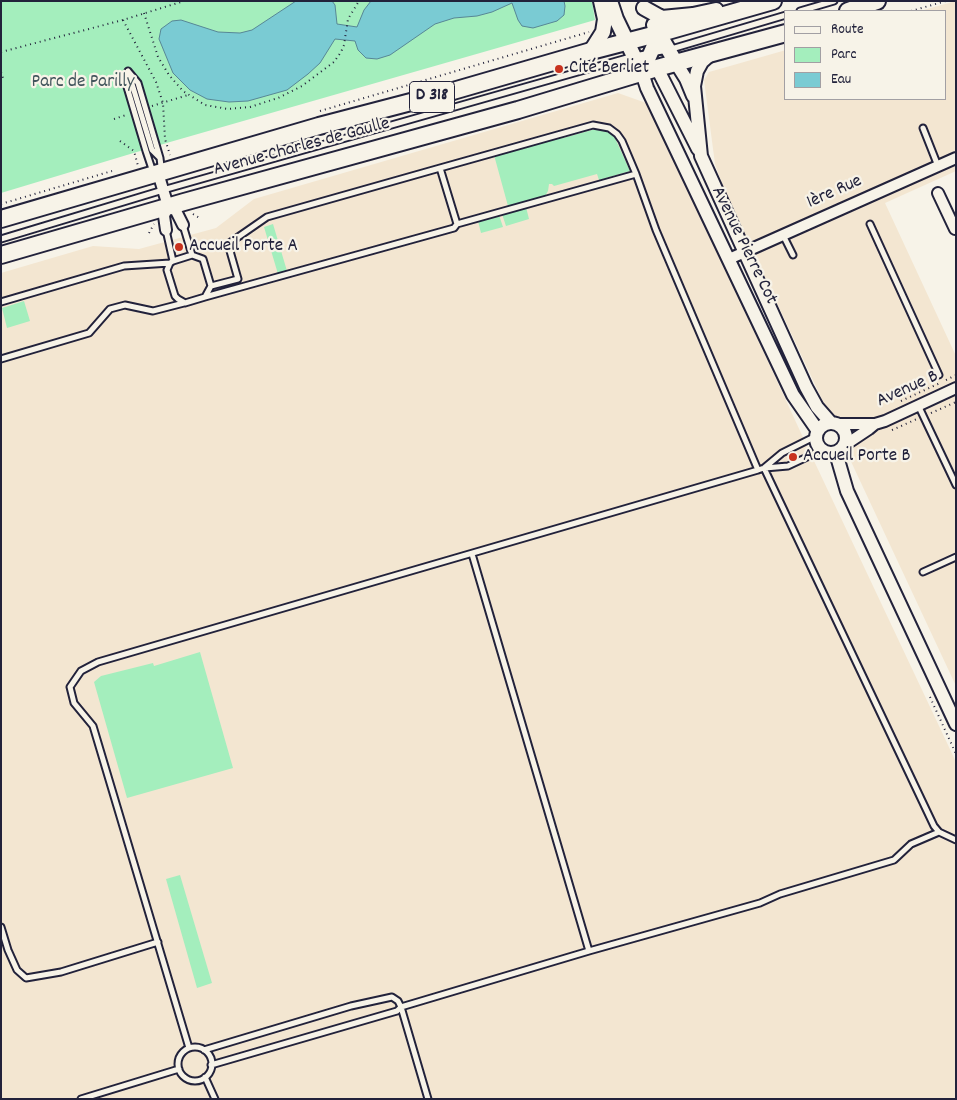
<!DOCTYPE html>
<html>
<head>
<meta charset="utf-8">
<style>
	body { margin:0 }
	#map { position:relative; width:957px; height:1100px; overflow:hidden; background:#f7f3e8; font-family:Dekko,sans-serif }
	canvas { display:block }
	.frame { position:absolute; inset:0; border:2px solid #22223b; pointer-events:none }
	.legend { position:absolute; left:784px; top:10px; width:162px; height:90px; box-sizing:border-box; background:#f7f3e8; border:1px solid #a29fa3; margin:0; padding:6px 9px; list-style:none; font-size:15px; color:#22223b }
	.legend li { display:flex; align-items:center; gap:10px; height:25px }
	.legend b { width:25px; border:1px solid #a29fa3 }
</style>
</head>
<body>
<div id="map">
<canvas width="957" height="1100"></canvas>
<div class="frame"></div>
<ul class="legend">
<li><b style="height:6px;background:#f7f3e8"></b>Route</li>
<li><b style="height:14px;background:#a4eebd"></b>Parc</li>
<li><b style="height:14px;background:#7acbd3"></b>Eau</li>
</ul>
</div>
<script>
const g = document.querySelector('canvas').getContext('2d');
g.lineJoin = 'round';
function fillPath(path, color) { g.fillStyle = color; g.fill(path, 'evenodd'); }
const shape = rows => new Path2D(rows.map(r => 'M' + r).join(''));
function trace(path, color, width, dash) { g.strokeStyle = color; g.lineWidth = width; g.lineCap = dash ? 'butt' : 'round'; g.setLineDash(dash || []); g.stroke(path); }
function write(font, color, halo, rows, align = 'center') {
  g.font = font + ' Dekko,sans-serif'; g.lineWidth = 4.5; g.setLineDash([]); g.textBaseline = 'middle'; g.strokeStyle = halo; g.fillStyle = color; for (const [text, x, y, turn = 0] of rows) {
    g.save(); g.translate(x, y); g.rotate((+turn || 0) * Math.PI / 180); g.textAlign = isNaN(turn) ? turn : align; if (halo) g.strokeText(text, 0, 0); g.fillText(text, 0, 0); g.restore();
  }
}
fillPath(shape([
	[956,1,956,171,885,203,956,356,956,686,724,190,715,164,704,80,709,72,786,50,786,99,946,99,946,11,920,11],
	[618,93,649,104,807,446,956,762,956,1099,1,1099,1,273,93,246,139,249,216,228,254,199]
]), '#f3e6d1');
fillPath(shape([
	[1,1,592,1,595,20,170,142,1,193],
	[599,128,607,130,615,138,630,171,599,180,597,174,554,186,552,184,549,184,548,191,545,196,508,206,494,155,562,136,563,138],
	[526,207,529,219,506,226,502,214],
	[499,215,503,227,481,233,478,221],
	[273,224,287,271,278,274,264,227],
	[24,301,30,321,7,328,2,308],
	[200,652,233,768,127,798,94,682,101,676,153,663,154,666],
	[180,875,212,983,197,988,166,879]
]), '#a4eebd');
const water = shape([
	[296,1,332,1,335,5,337,24,357,27,364,10,371,1,564,1,565,6,564,15,557,21,533,28,522,26,518,20,512,3,492,12,477,16,454,18,435,24,390,55,377,59,366,58,358,50,355,41,335,39,320,63,308,74,287,90,248,101,229,102,207,99,190,90,173,73,159,39,161,29,172,21,181,20,218,32,240,33,252,30,296,1]
]);
fillPath(water, '#7acbd3');
trace(water, '#578796', 1);
const service = shape([
	[800,11,834,1],
	[128,71,138,83,160,158,161,166,158,173,152,169,146,151,127,87,128,71],
	[129,74,152,150,159,157],
	[923,128,938,166],
	[440,168,593,125,609,128,617,134,622,141,636,174,656,230,758,470],
	[457,224,636,174],
	[870,224,939,375],
	[183,225,192,255],
	[166,230,173,261],
	[783,235,793,255],
	[1,239,163,190,634,56,668,50,786,15],
	[205,297,454,228,457,224,440,168,267,217,228,244,238,279,211,286],
	[1,302,124,266,170,263,173,261,192,255,203,259,211,286,205,297,185,303,178,299,175,296,167,270,170,263],
	[1,359,89,333,110,309,125,305,153,311,184,303],
	[918,405,956,485],
	[764,468,934,826,939,832,956,840],
	[765,468,788,466,822,450],
	[923,572,956,557],
	[1,927,8,950,17,970,26,978,61,972,158,942],
	[589,951,760,903,780,894,894,860,911,844,939,832],
	'178 1064a17 17 0 1 1 34 0a17 17 0 1 1-34 0Z',
	[189,1048,93,726,74,703,70,687,81,671,98,662,758,470,764,468,782,453,816,436],
	[204,1050,351,1006,392,997,398,1001,401,1007,428,1099],
	[211,1065,397,1011,401,1007,589,951,472,554],
	[205,1077,215,1099],
	[81,1099,179,1069]
]);
const minor = shape([
	[158,173,168,206,164,216,166,230],
	[938,193,955,229],
	[168,206,176,211,183,225],
	[729,259,956,158],
	[836,424,875,424,885,421,956,388],
	[845,445,869,429,875,424]
]);
const tertiary = shape([
	[711,54,702,62,697,71,694,86,701,156,806,387,817,407,831,423],
	[676,63,686,79,693,96],
	[657,68,698,149],
	[642,73,647,88,793,395,818,431],
	'816 438a15 15 0 1 1 30 0a15 15 0 1 1-30 0Z',
	[836,453,847,491,956,724]
]);
const secondary = shape([
	[610,1,616,19,642,73],
	[644,8,662,18,693,15,716,10],
	[654,25,676,63],
	[591,51,603,32,605,19,601,1],
	[642,73,659,34]
]);
const primary = shape([
	[848,11,877,1],
	[1,219,319,126,453,91,591,51,668,31,773,1],
	[1,255,184,202,518,110,657,68,786,33]
]);
trace(service, '#22223b', 9);
trace(minor, '#22223b', 14);
trace(tertiary, '#22223b', 16);
trace(secondary, '#22223b', 18);
trace(primary, '#22223b', 20);
trace(shape([
	[911,11,946,1],
	[144,13,158,57,169,75,183,91,205,105,228,109,250,107,278,98,302,86,334,62,341,52,344,45,348,19,359,1],
	[123,20,156,82,163,103,165,139,170,155],
	[1,52,123,20,184,1],
	[1,72,3,78],
	[152,106,188,95],
	[320,111,589,32],
	[114,119,126,115],
	[120,141,134,151,138,166],
	[1,204,112,171],
	[193,214,201,219],
	[149,233,154,224],
	[946,380,956,375],
	[901,401,940,383],
	[931,413,956,402],
	[892,430,917,419],
	[930,697,956,754]
]), '#22223b', 2, [1, 4]);
trace(service, '#f7f3e8', 5);
trace(minor, '#f7f3e8', 10);
trace(tertiary, '#f7f3e8', 12);
trace(secondary, '#f7f3e8', 14);
trace(primary, '#f7f3e8', 16);
for (const [x, y, r, color] of [
	[559,69,5,"#c8321e"],
	[179,247,5,"#c8321e"],
	[793,457,5,"#c8321e"]
]) { const dot = new Path2D(); dot.arc(x, y, r, 0, 2 * Math.PI); g.fillStyle = color; g.fill(dot); trace(dot, '#f7f3e8', 2); }
for (const [x, y, w] of [
	[432,97,45]
]) { const box = new Path2D(); box.roundRect(x - w / 2, y - 15.5, w, 31, 4); g.fillStyle = '#f7f3e8'; g.fill(box); trace(box, '#22223b', 1); }
write('bold 18px', '#22223b', null, [
	["D 318",432,97]
]);
write('19px', '#22223b', '#f7f3e8', [
	["Cité Berliet",569,69],
	["Accueil Porte A",189,247],
	["Accueil Porte B",803,457]
], 'left');
write('19px', '#42555c', '#f7f3e8', [
	["Parc de Parilly",83,83]
]);
write('19px', '#22223b', '#f7f3e8', [
	["Avenue Charles de Gaulle",302,148,-15],
	["1ère Rue",835,193,-24],
	["Avenue Pierre Cot",743,246,64],
	["Avenue B",908,390,-24]
]);
</script>
</body>
</html>
